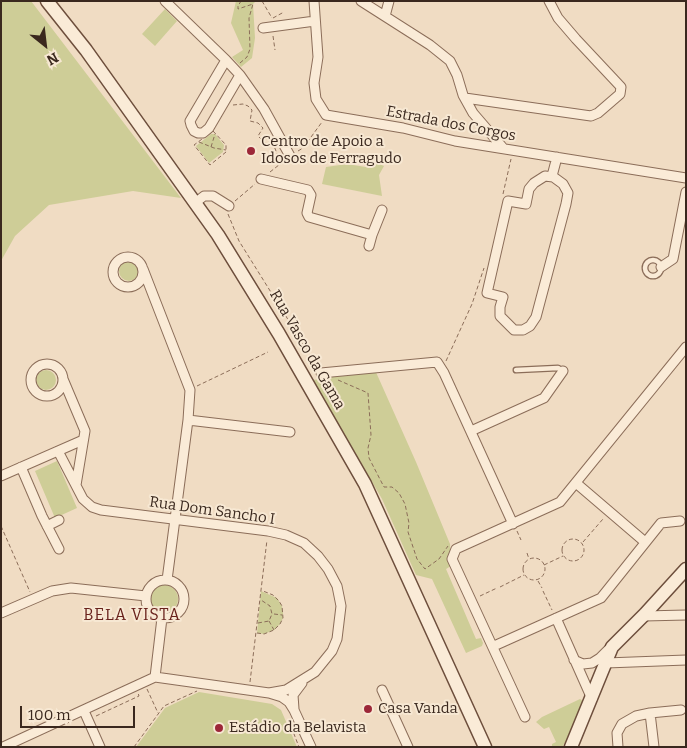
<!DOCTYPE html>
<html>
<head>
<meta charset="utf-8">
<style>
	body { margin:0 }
	#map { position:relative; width:687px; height:748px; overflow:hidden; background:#f0dcc3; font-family:Bitter,serif }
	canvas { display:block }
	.frame { position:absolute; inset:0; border:2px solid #3a281e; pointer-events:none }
	.north { position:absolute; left:20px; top:20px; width:50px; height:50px; -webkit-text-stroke:4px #f7e8d3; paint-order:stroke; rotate:151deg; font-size:14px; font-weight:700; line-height:20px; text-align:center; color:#3a281e }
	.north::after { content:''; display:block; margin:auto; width:18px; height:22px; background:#3a281e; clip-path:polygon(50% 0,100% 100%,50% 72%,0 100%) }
	.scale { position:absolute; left:20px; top:706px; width:115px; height:22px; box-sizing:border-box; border:2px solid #3a281e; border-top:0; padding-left:6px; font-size:15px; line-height:18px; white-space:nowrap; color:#3a281e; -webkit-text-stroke:4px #f7e8d3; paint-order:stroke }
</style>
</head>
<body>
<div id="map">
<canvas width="687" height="748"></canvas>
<div class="frame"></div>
<div class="north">N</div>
<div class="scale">100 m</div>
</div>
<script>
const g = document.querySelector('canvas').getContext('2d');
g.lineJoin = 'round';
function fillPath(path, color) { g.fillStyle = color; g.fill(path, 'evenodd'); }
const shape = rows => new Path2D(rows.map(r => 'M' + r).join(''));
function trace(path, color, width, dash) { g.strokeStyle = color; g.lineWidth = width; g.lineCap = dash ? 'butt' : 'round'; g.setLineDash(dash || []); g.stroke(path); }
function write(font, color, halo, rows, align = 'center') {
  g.font = font + ' Bitter,serif'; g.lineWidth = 4; g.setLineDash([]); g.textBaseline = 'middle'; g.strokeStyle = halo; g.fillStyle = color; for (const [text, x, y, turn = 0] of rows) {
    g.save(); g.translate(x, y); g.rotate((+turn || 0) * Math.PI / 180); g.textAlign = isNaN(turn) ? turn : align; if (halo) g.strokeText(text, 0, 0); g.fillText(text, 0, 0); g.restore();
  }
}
fillPath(shape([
	[1,1,31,1,181,198,133,191,49,205,15,236,1,261],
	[236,1,256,1,253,4,255,38,252,58,241,67,232,57,243,50,231,23],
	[165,9,177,21,155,46,142,34],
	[211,134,215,134,224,145,223,152,209,163,196,146],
	[374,162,384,166,379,175,382,196,322,184,326,167,347,164,372,168],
	'119 271a10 10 0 1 1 20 0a10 10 0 1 1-20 0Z',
	[375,370,416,462,450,544,451,566,446,569,476,639,481,638,483,643,482,646,466,653,432,579,416,575,382,499,313,380],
	'36 380a10 10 0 1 1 20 0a10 10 0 1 1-20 0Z',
	[57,461,77,508,55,518,35,471],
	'150 599a14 14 0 1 1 28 0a14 14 0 1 1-28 0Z',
	[261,591,277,598,282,606,283,612,283,618,280,624,274,630,264,634,257,633],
	[199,692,272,704,281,710,297,747,136,747,165,708],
	[580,699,583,701,572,732,562,747,552,747,552,744,556,742,549,727,544,729,536,722,542,717]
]), '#cecd97');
const lane = shape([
	'645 268a8 8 0 1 1 16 0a8 8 0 1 1-16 0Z',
	[516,370,558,368,563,371]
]);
const street = shape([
	[165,1,226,60,240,75,209,128,203,133,198,133,194,131,191,125,190,121,226,60],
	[314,1,318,57,314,83,316,99,326,115,403,128,455,141,686,178],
	[361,1,430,45,450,61,457,75,463,95,473,113,504,149],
	[385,16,389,1],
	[263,28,315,21],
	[240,75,264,109,290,156],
	[465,98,591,116,598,113,620,94,621,87,576,39,558,18,549,1],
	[553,177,545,176,534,183,529,189,526,204,508,201,487,293,503,297,500,307,500,316,514,330,523,330,530,326,536,317,566,204,568,193,563,184,552,176,557,157],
	[261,179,308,190,311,195,307,213,309,217,372,235,369,246],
	[195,203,204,196,213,196,229,206],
	[372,235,382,210],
	'113 272a15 15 0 1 1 30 0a15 15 0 1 1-30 0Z',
	[661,267,673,259,686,192],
	[143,269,190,390,188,420,167,580],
	'31 380a16 16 0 1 1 32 0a16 16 0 1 1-32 0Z',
	[321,373,437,362,444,373,513,524],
	[63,379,85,431,76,485],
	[188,420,290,432],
	[471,431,544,398,563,371],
	[58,451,83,499,92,507,101,510,268,531,286,535,304,543,318,556,328,569,337,586,341,606,337,639,332,651,315,672,286,690,269,693],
	[21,467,42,516,59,549],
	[1,476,83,440],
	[576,483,645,542],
	[47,526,59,520],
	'146 599a19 19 0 1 1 38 0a19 19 0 1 1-38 0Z',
	[1,613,52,591,71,588,146,596],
	[644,616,686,615],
	[556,618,592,699],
	[494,646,601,598,661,523,680,521],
	[574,660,583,664,592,663,600,658,608,650],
	[606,663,686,660],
	[155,677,162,618],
	[382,690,408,747],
	[294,709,293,695,302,683],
	[84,711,100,747],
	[650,713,681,710],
	[525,717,452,559,456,549,560,502,686,347],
	[3,747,155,677,269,693,282,697,289,702,294,710,311,747],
	[618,747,617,733,622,724,636,716,650,713,654,747]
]);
const secondary = shape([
	[47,1,86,50,218,235,279,334,365,484,485,747],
	[571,747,612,647,645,614,686,569]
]);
trace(lane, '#8b6d59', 7);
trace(street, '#8b6d59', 11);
trace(secondary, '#6d4e3c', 15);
trace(shape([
	[262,1,272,18],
	[273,18,284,12],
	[273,36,275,50],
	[240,63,247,57,250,49,249,18,253,4,238,9,238,6,241,1],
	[233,105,243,104,248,106,252,110,250,121,258,123,263,128,258,136,265,143,274,146,278,156,274,160,274,164],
	[213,131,226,145,226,152,210,165,194,145,213,131],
	[199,142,214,148,226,150],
	[211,147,215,134],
	[298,151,303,148,322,122],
	[270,172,284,161],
	[503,194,511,159],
	[235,201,255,184],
	[228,214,239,241,317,366],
	[140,286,132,289,119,288,111,278,110,269,111,263,122,254,131,253,141,260],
	[446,361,472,304,484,268],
	[338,380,368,393,371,435,368,448,369,458,384,487,392,487,399,493,405,504,409,523,408,532,417,559,425,569,439,559,448,546],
	[197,386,268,352],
	[60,396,47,399,39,397,33,393,28,380,31,369,41,362,56,364,62,370],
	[1,526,30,592],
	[517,531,521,540],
	'562 550a11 11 0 1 1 22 0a11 11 0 1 1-22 0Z',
	[583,542,603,519],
	[527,553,529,559],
	'523 569a11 11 0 1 1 22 0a11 11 0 1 1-22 0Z',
	[544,565,563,556],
	[538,581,542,588],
	[500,587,524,575],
	[543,591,552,610],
	[480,596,497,588],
	[142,604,145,611,153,618],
	[274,614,282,615],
	[269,621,274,630],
	[258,623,269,621,272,614,270,606,261,600],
	[257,633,264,634,274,630,280,624,283,618,282,606,279,601,273,595,263,591],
	[250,682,267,540],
	[147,689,158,713],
	[96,716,139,696,138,693],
	[289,721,299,747],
	[134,747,164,706,197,691]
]), '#8b6d59', 1, [4, 2.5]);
trace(lane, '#faebd7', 4.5);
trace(street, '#faebd7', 9);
trace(secondary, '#faebd7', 12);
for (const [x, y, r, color] of [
	[251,151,5,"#9c2738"],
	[368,709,5,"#9c2738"],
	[219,728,5,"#9c2738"]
]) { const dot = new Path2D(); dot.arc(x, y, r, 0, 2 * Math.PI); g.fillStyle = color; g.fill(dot); trace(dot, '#f7e8d3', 2); }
write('15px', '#3a281e', '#f7e8d3', [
	["Estrada dos Corgos",451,124,11],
	["Rua Vasco da Gama",307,350,60],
	["Rua Dom Sancho I",212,511,8]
]);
write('15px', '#3a281e', '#f7e8d3', [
	["Centro de Apoio a",261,142],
	["Idosos de Ferragudo",261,159],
	["Casa Vanda",378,709],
	["Estádio da Belavista",229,728]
], 'left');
g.letterSpacing = '1px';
write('16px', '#68211b', '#f7e8d3', [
	["BELA VISTA",132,616]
]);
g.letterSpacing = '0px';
</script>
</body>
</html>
